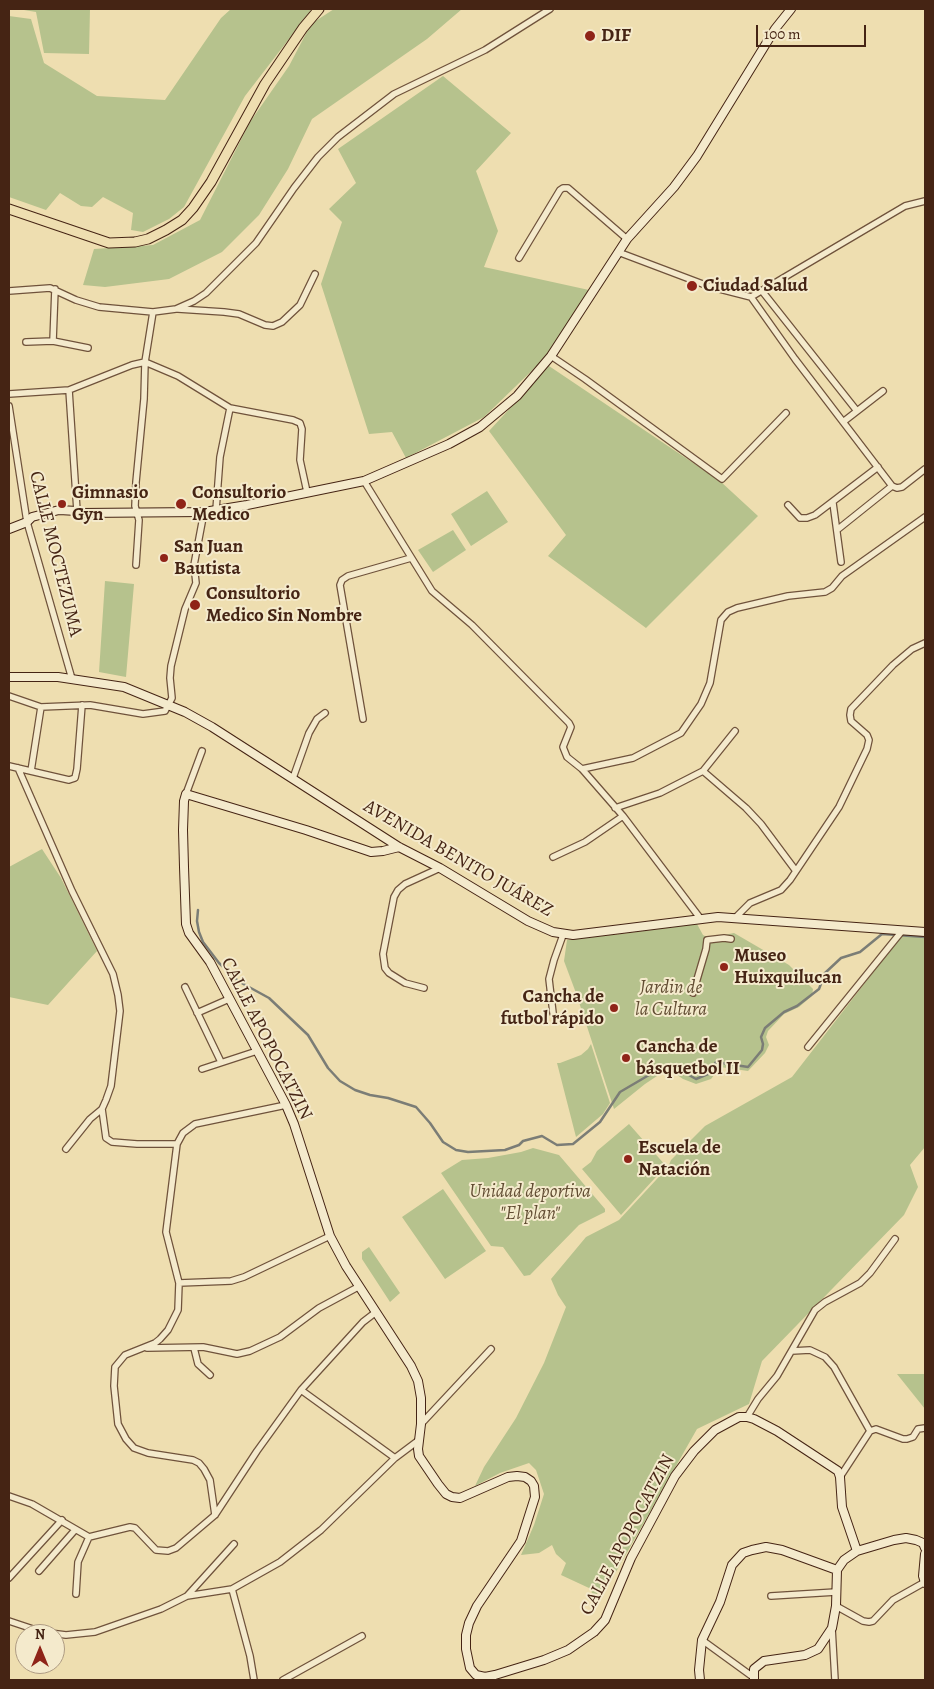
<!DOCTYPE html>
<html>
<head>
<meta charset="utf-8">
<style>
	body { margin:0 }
	#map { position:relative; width:934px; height:1689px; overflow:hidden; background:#eedeb0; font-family:Alegreya,serif }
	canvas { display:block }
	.frame { position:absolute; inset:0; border:10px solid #452414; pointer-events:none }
	.north { position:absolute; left:15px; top:1624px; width:50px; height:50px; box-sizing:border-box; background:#f4eacc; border:1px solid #ae9b82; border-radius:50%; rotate:0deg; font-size:14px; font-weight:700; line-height:20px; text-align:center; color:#452414 }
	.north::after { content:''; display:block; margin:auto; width:18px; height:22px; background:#8f2418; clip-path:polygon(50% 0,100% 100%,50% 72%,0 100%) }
	.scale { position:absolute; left:756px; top:25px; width:110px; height:22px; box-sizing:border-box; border:2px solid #452414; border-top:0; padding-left:6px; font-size:15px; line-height:18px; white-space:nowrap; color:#452414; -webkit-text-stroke:4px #f4eacc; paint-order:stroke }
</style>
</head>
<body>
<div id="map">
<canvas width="934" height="1689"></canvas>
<div class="frame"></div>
<div class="north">N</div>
<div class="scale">100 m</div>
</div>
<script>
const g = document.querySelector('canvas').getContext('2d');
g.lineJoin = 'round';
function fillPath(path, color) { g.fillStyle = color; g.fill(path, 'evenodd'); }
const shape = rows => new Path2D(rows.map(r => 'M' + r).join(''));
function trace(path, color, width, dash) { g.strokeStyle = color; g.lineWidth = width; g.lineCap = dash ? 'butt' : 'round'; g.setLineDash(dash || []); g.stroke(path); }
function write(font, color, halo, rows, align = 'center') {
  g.font = font + ' Alegreya,serif'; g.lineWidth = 4; g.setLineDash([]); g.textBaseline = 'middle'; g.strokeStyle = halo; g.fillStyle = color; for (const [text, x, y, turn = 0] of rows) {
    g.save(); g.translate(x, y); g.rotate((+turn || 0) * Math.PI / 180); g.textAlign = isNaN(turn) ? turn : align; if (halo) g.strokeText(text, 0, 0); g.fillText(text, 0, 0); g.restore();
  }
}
fillPath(shape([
	[18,9,90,9,89,54,44,53,36,12],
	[231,9,312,9,245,96,184,207,169,219,143,232,131,230,133,213,103,197,92,207,81,206,60,193,46,210,9,197,9,16,31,19,44,63,97,96,165,100,221,18],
	[334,9,462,9,427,39,312,119,288,169,259,215,222,252,169,279,105,287,83,285,94,249,153,245,200,220,250,122,289,66,311,24],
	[443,76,511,133,476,171,498,231,484,267,589,290,548,355,484,417,406,458,392,432,369,434,321,284,342,222,329,209,356,183,338,149],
	[549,366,720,481,758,516,646,628,548,556,566,535,489,431],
	[487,491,508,522,471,546,451,514],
	[453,530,466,550,433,572,418,550],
	[105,581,134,584,126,677,99,672],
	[42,849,61,878,97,951,48,1005,9,997,9,867],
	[697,924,703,935,709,938,734,933,789,965,813,989,812,996,799,1007,784,1014,768,1031,766,1037,769,1045,765,1053,748,1071,720,1067,711,1079,696,1084,683,1079,670,1070,663,1072,645,1084,614,1109,576,993,564,961,567,940,629,933],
	[906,930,925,933,925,1147,910,1165,918,1187,904,1215,762,1361,749,1404,697,1429,608,1586,594,1596,589,1588,561,1575,566,1563,556,1554,552,1545,539,1553,521,1555,534,1525,544,1494,536,1470,529,1463,500,1473,475,1486,484,1467,516,1418,544,1363,566,1307,558,1295,551,1279,586,1237,619,1220,668,1167,671,1160,705,1126,792,1077],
	[591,1044,610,1103,603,1114,576,1137,557,1063,560,1063,581,1055,588,1049],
	[629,1124,666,1166,621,1215,582,1169,591,1162,597,1151],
	[533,1148,559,1155,605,1209,605,1212,579,1225,530,1275,524,1276,503,1247,491,1246,441,1173,462,1160,488,1158,521,1152],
	[443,1189,486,1251,445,1279,402,1217],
	[369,1247,400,1293,390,1302,362,1259,362,1252],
	[897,1374,925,1374,925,1409]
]), '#b6c28d');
trace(shape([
	[198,910,197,921,199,932,203,942,219,963,238,981,269,998,308,1035,328,1068,340,1081,355,1090,370,1095,388,1098,416,1107,430,1123,443,1142,456,1150,468,1152,505,1150,519,1145,523,1141,542,1136,557,1145,573,1144,600,1122,620,1092,661,1068,671,1065,696,1079,708,1074,716,1062,748,1067,762,1050,763,1044,761,1037,765,1028,784,1012,797,1006,819,989,825,973,841,958,860,952,882,934,925,937]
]), '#7b7d76', 2.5);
const street = shape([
	[618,252,708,286,751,297,905,206,925,201],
	[519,258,560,190,563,188,568,188,627,239],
	[9,291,50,288,76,300,99,307,153,312,176,309,194,301,206,293,256,243,294,188,318,157,338,137,394,94,485,50,550,9],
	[762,291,857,411],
	[751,297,795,359,892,486,897,488,902,487,925,469],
	[178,309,224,312,239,314,265,325,273,326,282,322,300,305,315,274],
	[53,341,55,289],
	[26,342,53,341,88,348],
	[551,356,585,379,722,479,786,413],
	[69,390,77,511],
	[9,394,69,390,132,365,145,362,178,376,230,408,293,420,300,423,302,429,300,460,307,492],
	[9,406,27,522,72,679],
	[843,422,883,391],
	[364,481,432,591,472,625,569,723,571,727,563,747,567,757,582,769,623,816,700,918],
	[833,503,841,562],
	[788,505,800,518,807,518,815,515,878,467],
	[216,510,220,457,230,408],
	[837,530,892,486],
	[136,565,139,520,135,506,136,482,144,399,145,362,153,312],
	[9,696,41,707,90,705,143,714,165,711,172,698,170,678,171,666,185,609,196,583,194,565,204,512],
	[363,719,340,585,342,580,348,576,411,558],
	[9,766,69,780,75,778,77,769,82,705],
	[18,768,72,891,113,974,118,995,120,1011,111,1086,106,1100,102,1109,90,1119,66,1149],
	[582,769,633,758,681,733,701,704,710,683,721,620,728,612,737,608,788,596,825,592,832,588,842,576,925,517],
	[31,771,41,707],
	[703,771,746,808,761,824,796,871],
	[293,778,309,733,317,719,325,713],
	[186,794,202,751],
	[615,808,660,793,703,771,735,731],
	[553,857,585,842,623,816],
	[736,917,750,903,781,890,790,880,839,807,867,749,869,740,867,735,851,721,850,715,851,709,893,665,912,649,925,643],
	[185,987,221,1062],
	[424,988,405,983,389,973,385,968,383,954,394,897,398,890,405,884,440,868],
	[693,993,706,949,707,940,724,938,731,939],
	[197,1013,229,999],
	[553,1013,549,979,554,960,563,935],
	[808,1047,902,931],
	[202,1069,257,1051],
	[102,1109,106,1138,112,1142,137,1144,177,1144],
	[179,1283,231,1281,244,1277,330,1236],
	[147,1348,203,1347,237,1354,250,1351,280,1337,319,1308,358,1287],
	[194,1348,198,1364,210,1375],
	[792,1351,810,1350,825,1357,834,1367,870,1431],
	[301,1390,395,1458],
	[747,1417,758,1399,777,1376,815,1310,825,1302,860,1283,870,1273,895,1239],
	[421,1424,491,1349],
	[870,1431,876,1429,903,1439,907,1439,913,1437,918,1429,925,1428],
	[840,1477,870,1431],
	[9,1496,32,1504,89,1537,130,1527,135,1528,156,1550,168,1551,176,1548,215,1515,257,1451,301,1390,363,1322,376,1312],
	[215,1515,210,1480,204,1469,199,1463,193,1460,148,1453,134,1448,126,1439,118,1424,114,1386,115,1367,125,1355,155,1343,160,1339,168,1330,178,1310,179,1283,166,1232,177,1144,183,1133,195,1124,286,1105],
	[39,1571,75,1530],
	[9,1578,62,1520],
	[232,1589,250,1656,254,1680],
	[76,1594,78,1562,89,1537],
	[187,1596,234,1544],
	[771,1596,836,1592],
	[836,1606,863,1621,869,1622,873,1621,893,1600,925,1582],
	[9,1621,42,1632,66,1635,95,1632,161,1609,187,1596,232,1589,280,1562,321,1530,395,1458,419,1440],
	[832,1628,835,1680],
	[702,1640,753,1677],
	[283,1680,362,1636]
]);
const secondary = shape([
	[9,529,27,522,32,517,59,510,77,511,81,513,204,512,247,505,364,481,449,444,480,427,517,396,551,356,627,239,674,187,697,156,775,29,791,9],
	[9,677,58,677,124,687,185,712,212,727,399,847,440,868,528,921,553,932,573,935,718,917,925,932],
	[399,847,383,851,371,852,306,830,186,794,184,801,183,830,184,867,186,924,189,933,210,962,286,1105,294,1124,330,1236,346,1266,411,1366,418,1381,421,1398,421,1424,418,1449,419,1456,438,1484,446,1494,452,1497,460,1498,508,1477,517,1476,525,1477,531,1481,534,1486,535,1497,521,1541,477,1606,469,1623,466,1635,466,1649,470,1668,476,1675,485,1677,495,1675,544,1660,568,1650,594,1632,605,1620,631,1558,675,1476,694,1451,715,1430,739,1417,747,1417,754,1419,777,1431,838,1471,840,1477,842,1507,857,1551],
	[925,1554,923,1576,925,1583],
	[700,1680,699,1670,702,1640,720,1602,732,1565,743,1553,752,1550,766,1547,782,1550,837,1570,844,1560,857,1551,894,1540,906,1538,916,1540,923,1543,925,1548],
	[754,1680,754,1669,764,1661,805,1655,818,1649,832,1628,836,1606,837,1570]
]);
const primary = shape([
	[9,209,109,243,135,242,148,239,166,230,182,220,193,208,211,182,265,84,303,28,319,9]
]);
trace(street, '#6f523b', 8);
trace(secondary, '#452414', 10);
trace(primary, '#452414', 11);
trace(street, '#f4eacc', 5.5);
trace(secondary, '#f4eacc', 8);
trace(primary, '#eedeb0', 9);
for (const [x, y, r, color] of [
	[590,36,6,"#8f2418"],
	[692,286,6,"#8f2418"],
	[62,504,5,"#8f2418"],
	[181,504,6,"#8f2418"],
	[164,558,5,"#8f2418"],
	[195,605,6,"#8f2418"],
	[724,967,5,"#8f2418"],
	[614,1008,5,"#8f2418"],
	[626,1058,5,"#8f2418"],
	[628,1159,5,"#8f2418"]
]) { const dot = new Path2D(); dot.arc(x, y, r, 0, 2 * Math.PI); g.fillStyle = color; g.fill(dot); trace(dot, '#f4eacc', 2); }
write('bold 19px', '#452414', '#f4eacc', [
	["DIF",601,36],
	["Ciudad Salud",703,286],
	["Gimnasio",72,493],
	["Gyn",72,515],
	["Consultorio",192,493],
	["Medico",192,515],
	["San Juan",174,547],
	["Bautista",174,569],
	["Consultorio",206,594],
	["Medico Sin Nombre",206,616],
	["Museo",734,956],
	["Huixquilucan",734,978],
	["Cancha de",604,997,"right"],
	["futbol rápido",604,1019,"right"],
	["Cancha de",636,1047],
	["básquetbol II",636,1069],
	["Escuela de",638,1148],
	["Natación",638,1170]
], 'left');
write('19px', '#452414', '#f4eacc', [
	["CALLE MOCTEZUMA",55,554,76],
	["AVENIDA BENITO JUÁREZ",458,859,30],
	["CALLE APOPOCATZIN",266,1039,63],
	["CALLE APOPOCATZIN",628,1535,-62]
]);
write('italic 19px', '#614c32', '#f4eacc', [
	["Jardin de",671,988],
	["la Cultura",671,1010],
	["Unidad deportiva",530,1192],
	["\"El plan\"",530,1214]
]);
</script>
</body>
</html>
